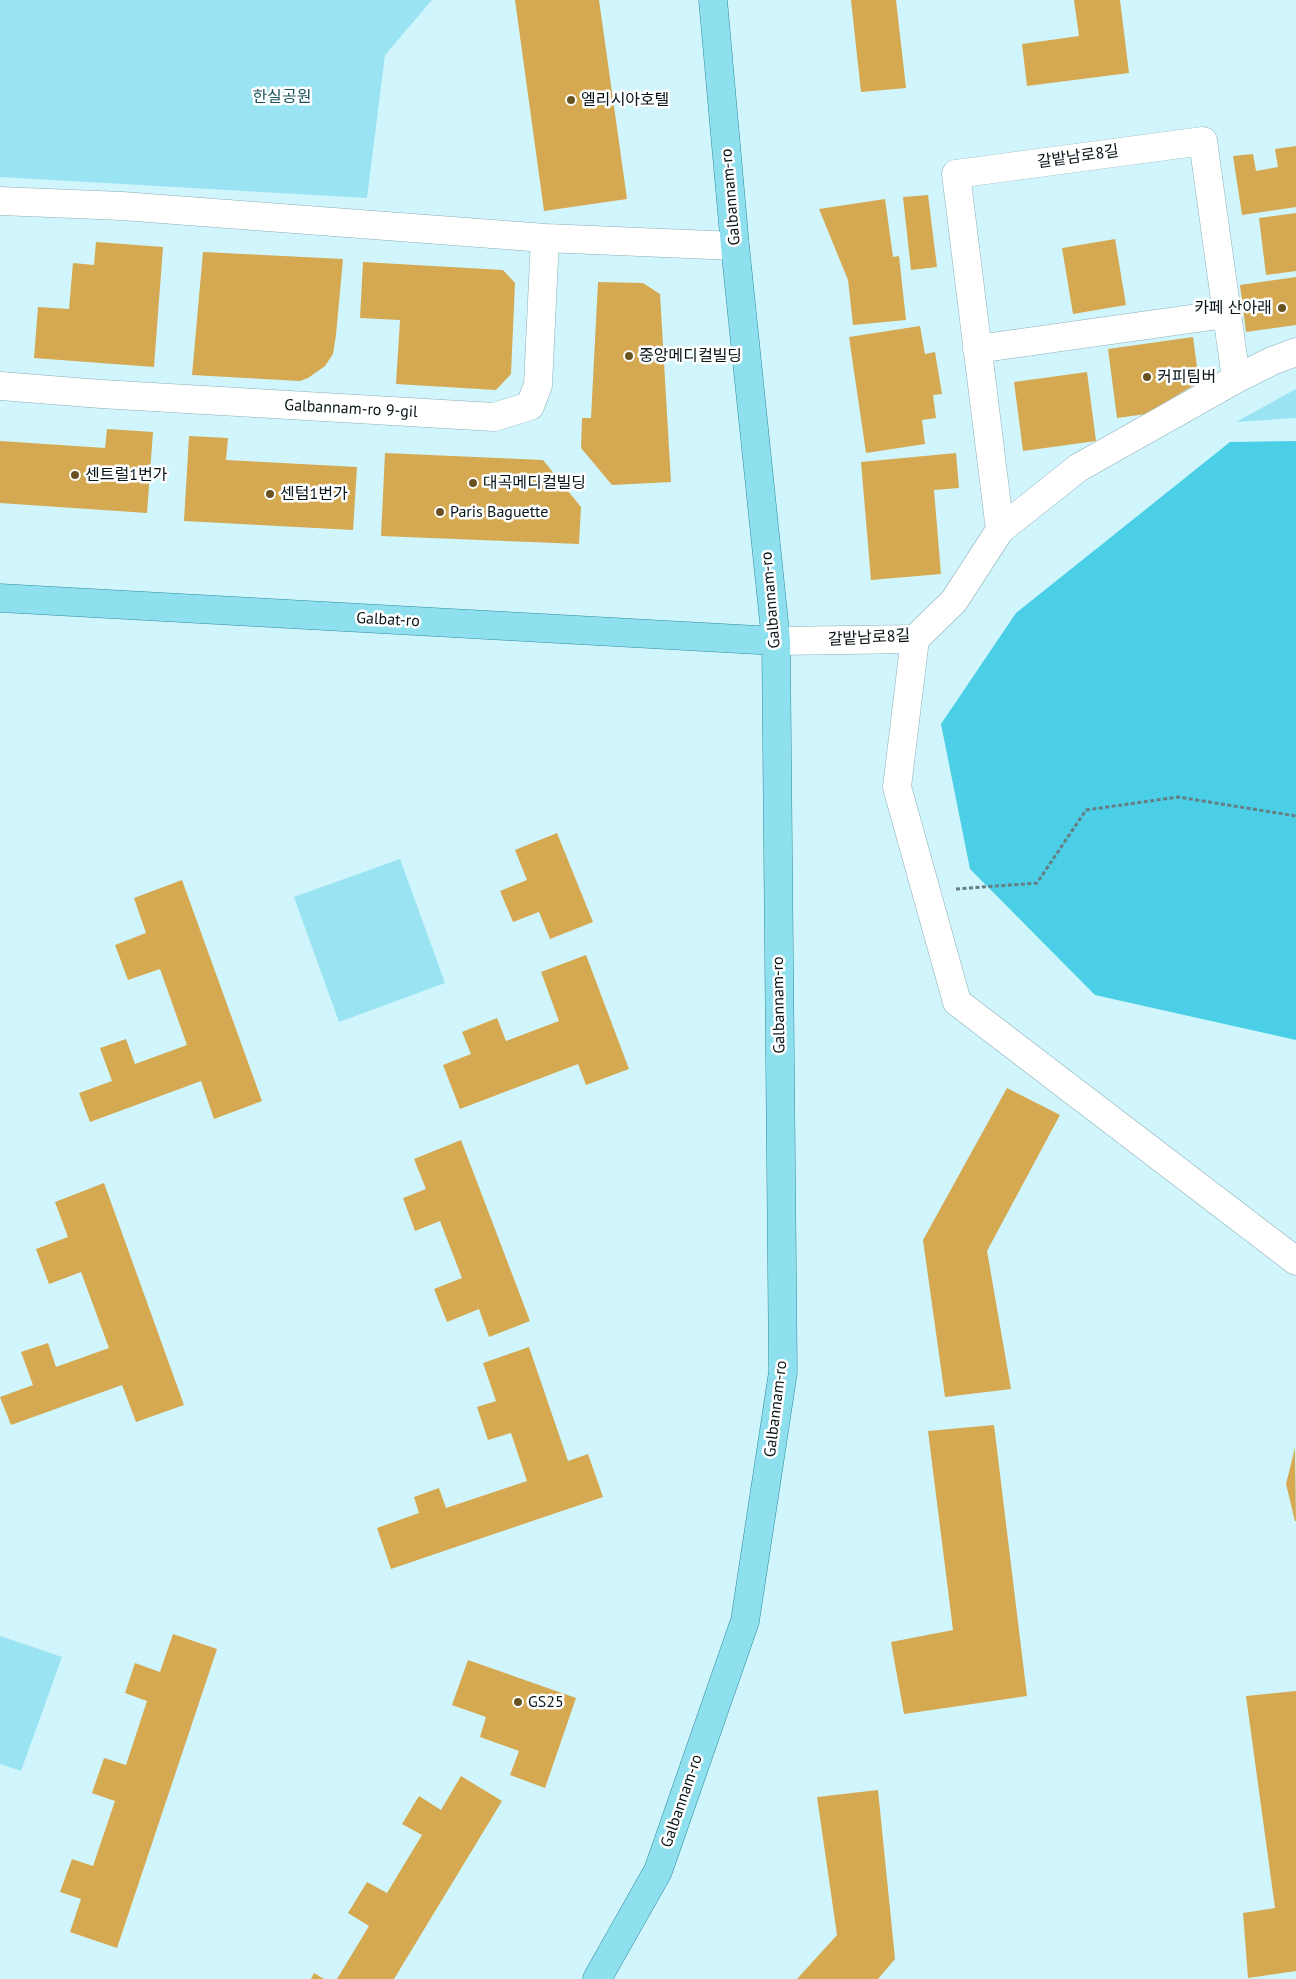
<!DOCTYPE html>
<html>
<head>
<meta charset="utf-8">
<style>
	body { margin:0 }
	canvas { display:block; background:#d0f5fc }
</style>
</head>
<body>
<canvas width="1296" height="1979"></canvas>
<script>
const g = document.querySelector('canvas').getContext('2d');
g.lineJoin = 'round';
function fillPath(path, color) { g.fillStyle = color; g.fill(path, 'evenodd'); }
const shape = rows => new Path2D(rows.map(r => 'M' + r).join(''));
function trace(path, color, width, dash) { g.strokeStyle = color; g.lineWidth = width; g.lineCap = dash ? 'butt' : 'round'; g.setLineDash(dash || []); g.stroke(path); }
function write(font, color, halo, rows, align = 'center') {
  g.font = font + ' "PT Sans","Noto Sans KR",sans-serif'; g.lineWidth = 5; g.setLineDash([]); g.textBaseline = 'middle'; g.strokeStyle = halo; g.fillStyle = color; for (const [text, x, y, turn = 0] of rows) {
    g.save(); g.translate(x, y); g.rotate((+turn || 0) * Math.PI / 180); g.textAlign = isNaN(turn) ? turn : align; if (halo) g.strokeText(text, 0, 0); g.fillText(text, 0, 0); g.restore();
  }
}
fillPath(shape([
	[0,0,432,0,385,55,367,198,0,177],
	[1296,389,1296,418,1236,422],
	[400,859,445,983,339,1022,294,897],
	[0,1636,62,1657,21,1771,0,1764]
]), '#9ae3f2');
fillPath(shape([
	[1296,441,1296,1040,1095,995,970,869,941,724,1016,613,1230,442]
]), '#4acfe7');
fillPath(shape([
	[515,0,599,0,627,199,544,211],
	[851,0,896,0,906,88,861,92],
	[1074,0,1120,0,1129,73,1027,86,1022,44,1079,36],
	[1296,146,1296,207,1242,215,1233,156,1253,154,1256,171,1278,167,1275,149],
	[928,195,937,267,911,270,903,197],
	[885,199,893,257,899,256,906,320,853,325,848,280,819,209],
	[1296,213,1296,271,1266,275,1259,218],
	[1115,239,1126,305,1073,314,1062,248],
	[96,242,163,247,154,367,34,358,38,307,69,309,73,263,94,265],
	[203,252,343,259,336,335,333,354,325,366,308,378,300,381,192,375],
	[363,262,503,270,515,283,511,374,496,390,396,384,400,320,360,318],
	[1296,277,1296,325,1246,332,1240,285],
	[598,282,643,283,660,294,671,482,612,485,581,448,582,418,591,418],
	[920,326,925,354,935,352,942,394,933,395,936,418,922,420,925,444,866,453,849,337],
	[1193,337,1199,382,1146,414,1117,418,1108,349],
	[1087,372,1096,441,1023,451,1014,382],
	[107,429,153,432,147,513,0,503,0,441,105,448],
	[189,436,228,438,226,460,357,467,353,530,184,521],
	[385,453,543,460,581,507,579,544,381,536],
	[956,453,959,488,934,490,941,574,871,580,861,462],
	[557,833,593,922,550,939,539,912,513,922,500,891,527,880,515,850],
	[182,880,262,1101,214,1119,201,1081,90,1122,79,1093,112,1081,100,1048,126,1039,135,1064,187,1045,160,969,128,980,115,945,146,933,134,898],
	[586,955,629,1069,586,1085,578,1064,460,1109,443,1065,471,1054,462,1032,497,1018,506,1041,559,1021,541,972],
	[1007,1088,1060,1115,987,1251,1011,1389,945,1397,923,1240],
	[461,1140,530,1321,489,1337,479,1309,447,1322,434,1289,462,1278,440,1221,415,1231,403,1198,426,1189,414,1159],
	[104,1183,184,1405,136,1422,122,1385,11,1425,0,1397,33,1385,21,1352,48,1343,56,1367,109,1348,81,1272,49,1284,36,1249,68,1237,55,1202],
	[529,1347,568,1461,588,1454,603,1497,391,1569,377,1528,419,1513,414,1497,439,1488,446,1508,527,1481,511,1433,488,1440,477,1407,496,1401,483,1363],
	[994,1425,1027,1696,904,1714,891,1642,953,1630,928,1431],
	[1295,1448,1296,1521,1295,1521,1286,1484],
	[173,1634,217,1649,117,1948,70,1932,81,1899,60,1892,72,1859,93,1866,115,1801,92,1793,104,1758,126,1765,147,1701,125,1693,135,1663,160,1672],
	[468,1660,576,1698,545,1788,510,1775,519,1751,480,1737,486,1717,452,1705],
	[1296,1691,1296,1971,1248,1978,1243,1913,1275,1908,1246,1696],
	[461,1776,502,1801,394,1979,337,1979,369,1926,348,1913,367,1882,387,1893,422,1835,402,1824,419,1796,441,1810],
	[878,1790,895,1959,878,1979,797,1979,837,1935,817,1797],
	[314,1973,324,1979,311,1979]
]), '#d5a951');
const minor = shape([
	[0,201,122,206,545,238,735,246],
	[977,349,1226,314],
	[0,386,101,394,494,417,530,406,538,385,545,238],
	[1000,530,956,174,1203,141,1236,379],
	[915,639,897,787,957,1002,1296,1261],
	[776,641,915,639,954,601,1000,530,1078,468,1236,379,1272,361,1296,352]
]);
const major = shape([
	[0,598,776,641],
	[597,1979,658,1871,745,1621,783,1372,776,641,735,246,713,0]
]);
trace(minor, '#8dafb6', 29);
trace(major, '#308c9d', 29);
trace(shape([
	[956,889,1037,883,1086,810,1178,797,1296,816]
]), '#667e83', 3, [4, 2.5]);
trace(minor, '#fff', 28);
trace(major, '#8fe0ef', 28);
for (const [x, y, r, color] of [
	[571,100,5,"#695222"],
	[1282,308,5,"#695222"],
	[629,356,5,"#695222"],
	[1147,377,5,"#695222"],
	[75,475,5,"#695222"],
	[473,483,5,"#695222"],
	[270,494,5,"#695222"],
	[440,512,5,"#695222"],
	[518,1702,5,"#695222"]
]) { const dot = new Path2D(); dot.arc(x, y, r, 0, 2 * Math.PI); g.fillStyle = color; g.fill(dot); trace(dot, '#fff', 2); }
write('16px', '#1c545e', '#fff', [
	["한실공원",282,97]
]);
write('16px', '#081518', '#fff', [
	["엘리시아호텔",581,100],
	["카페 산아래",1272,308,"right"],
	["중앙메디컬빌딩",639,356],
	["커피팀버",1157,377],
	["센트럴1번가",85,475],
	["대곡메디컬빌딩",483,483],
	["센텀1번가",280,494],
	["Paris Baguette",450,512],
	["GS25",528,1702]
], 'left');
write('16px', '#081518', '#fff', [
	["갈밭남로8길",1078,157,-8],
	["Galbannam-ro",731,197,-95],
	["Galbannam-ro 9-gil",351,409,3],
	["Galbannam-ro",771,600,-95],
	["Galbat-ro",388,620,3],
	["갈밭남로8길",869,638,-3],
	["Galbannam-ro",779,1005,-91],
	["Galbannam-ro",776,1409,-83],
	["Galbannam-ro",682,1801,-71]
]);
</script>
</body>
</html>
